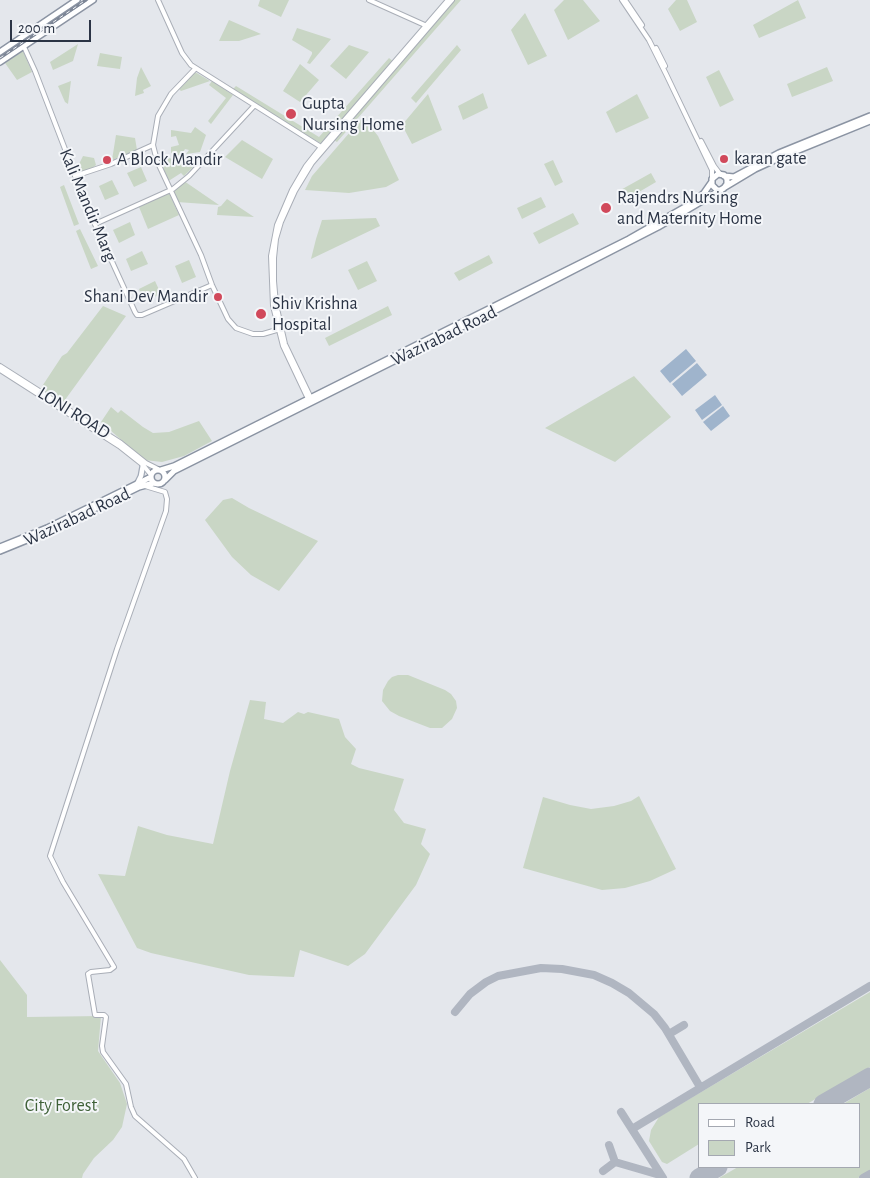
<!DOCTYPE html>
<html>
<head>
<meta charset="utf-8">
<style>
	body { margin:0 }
	#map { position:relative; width:870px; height:1178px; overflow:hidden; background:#e4e7ec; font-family:"Alegreya Sans",sans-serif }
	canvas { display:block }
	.legend { position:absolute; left:698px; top:1103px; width:162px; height:65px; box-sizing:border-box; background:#f4f6f9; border:1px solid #a4a8b1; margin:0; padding:6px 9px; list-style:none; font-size:15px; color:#2b3445 }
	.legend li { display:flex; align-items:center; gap:10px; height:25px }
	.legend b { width:25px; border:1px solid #a4a8b1 }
	.scale { position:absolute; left:10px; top:20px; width:81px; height:22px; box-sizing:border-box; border:2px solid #2b3445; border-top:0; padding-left:6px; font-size:15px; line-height:18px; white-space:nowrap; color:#2b3445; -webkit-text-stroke:4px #f4f6f9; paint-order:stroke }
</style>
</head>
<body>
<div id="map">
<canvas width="870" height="1178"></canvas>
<ul class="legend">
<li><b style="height:6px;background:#fff"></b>Road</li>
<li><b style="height:14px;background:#c9d6c5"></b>Park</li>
</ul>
<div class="scale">200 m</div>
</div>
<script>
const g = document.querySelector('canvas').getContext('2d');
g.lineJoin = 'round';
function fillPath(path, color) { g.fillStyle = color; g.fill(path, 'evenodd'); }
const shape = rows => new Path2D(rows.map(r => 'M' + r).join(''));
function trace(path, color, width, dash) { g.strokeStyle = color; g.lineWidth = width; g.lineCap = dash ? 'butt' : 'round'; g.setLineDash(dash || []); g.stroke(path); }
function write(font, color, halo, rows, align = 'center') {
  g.font = font + ' "Alegreya Sans",sans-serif'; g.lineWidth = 4; g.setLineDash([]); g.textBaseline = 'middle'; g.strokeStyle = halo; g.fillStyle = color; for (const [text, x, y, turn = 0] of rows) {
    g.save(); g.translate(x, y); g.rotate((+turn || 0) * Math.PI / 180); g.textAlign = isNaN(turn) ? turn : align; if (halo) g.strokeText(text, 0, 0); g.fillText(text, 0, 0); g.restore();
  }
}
fillPath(shape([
	[260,0,289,0,281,17,258,6],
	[450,0,461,0,337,142,332,139],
	[564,0,583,0,600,21,568,40,554,10],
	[676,0,687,0,697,22,680,31,668,9],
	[798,0,806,18,759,38,753,25],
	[525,13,547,56,528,65,511,30],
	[229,20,261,34,239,41,219,41],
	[297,28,331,39,310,64,307,63,312,54,312,52,292,40],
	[78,44,73,61,53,70,50,62],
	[349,45,369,52,346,79,330,66],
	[457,45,461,50,416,103,411,98],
	[23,51,32,72,17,80,5,63],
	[100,53,122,57,120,69,97,66],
	[389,58,394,62,322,144,231,91,236,86,319,137],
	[300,64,319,80,300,102,283,91],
	[141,67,151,86,143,90,144,93,135,96,137,78],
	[827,67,833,81,792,97,787,84],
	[719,70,734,100,720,107,706,77],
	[195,72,210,81,181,91,178,88],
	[71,81,68,104,65,102,58,86],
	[212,81,233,95,211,124,208,121,226,98,209,85],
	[483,93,488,108,463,120,458,106],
	[428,94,442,130,412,144,402,125],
	[637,94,649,118,616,133,606,112],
	[363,117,378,136,399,180,386,187,349,193,305,190,312,176],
	[195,127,206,135,200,152,186,154,189,150,185,149,181,156,171,153,171,147,179,145,176,136,171,137,171,130,191,133],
	[116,135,135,138,137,150,112,160],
	[242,140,273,159,262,179,225,157],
	[83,156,94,158,96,165,88,172,76,172,76,165,79,164],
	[183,156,193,167,184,176,181,173,167,182,161,157,174,159],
	[553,160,563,182,555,186,544,164],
	[141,167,147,181,134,187,127,173],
	[651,173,656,182,622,202,617,192],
	[112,180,119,194,105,200,99,186],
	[184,181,219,205,177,202,173,192],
	[64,185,79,224,74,226,60,187],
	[169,193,179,215,148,229,139,207],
	[541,197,546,207,522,219,517,208],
	[227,199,254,217,217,215,218,207,221,206],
	[573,213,579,224,539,244,533,233],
	[376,218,380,226,311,259,316,239,322,220],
	[130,222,135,235,119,243,113,230],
	[80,229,98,266,91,269,76,231],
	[142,251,148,264,131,271,126,259],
	[489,255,493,263,459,281,454,273],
	[189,260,196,277,182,283,175,266],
	[367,261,377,281,358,290,348,270],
	[155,281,161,294,144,301,139,289],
	[103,306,126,316,62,404,39,391,62,356,67,353],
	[388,306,392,315,329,346,325,338],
	[634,376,671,417,615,462,545,428],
	[111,407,118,413,121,410,143,427,153,433,169,432,199,421,212,441,184,456,162,462,144,460,101,422],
	[232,498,249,508,318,541,279,591,251,575,232,557,205,520,223,500],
	[398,675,408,675,445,690,451,694,456,701,457,708,452,719,442,728,430,728,399,716,390,711,382,701,383,690,388,681,392,677],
	[250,700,266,702,264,719,283,723,298,712,304,714,308,712,339,719,345,737,356,749,351,764,359,768,404,779,394,810,404,823,426,829,421,844,430,854,416,885,365,954,348,966,300,950,294,977,249,975,151,953,137,948,98,874,125,876,138,826,167,835,213,844,230,771],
	[639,796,676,869,650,881,625,888,602,890,523,868,543,797,570,805,591,809,614,806,631,801],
	[0,960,27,995,27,1017,101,1016,98,1051,120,1083,127,1104,122,1127,113,1140,94,1158,83,1174,82,1178,0,1178],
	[870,992,870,1067,807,1104,699,1104,699,1144,667,1164,662,1162,649,1141,651,1130,659,1117],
	[870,1088,870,1171,858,1178,719,1178,738,1167,859,1167,859,1104,843,1104]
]), '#c9d6c5');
fillPath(shape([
	[686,349,696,361,670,383,660,371],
	[697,363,707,375,682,396,672,384],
	[715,395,722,405,702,420,695,410],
	[723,406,730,416,711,431,703,422]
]), '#9fb4cc');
trace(shape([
	[455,1012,470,994,486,982,498,976,541,968,562,969,594,975,612,983,629,993,654,1014,665,1028,700,1087],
	[669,1034,684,1025],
	[621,1112,663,1178],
	[632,1129,870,986],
	[615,1162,660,1175],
	[603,1171,615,1162,609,1145],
	[863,1178,870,1174]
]), '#b0b6c1', 8);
trace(shape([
	[823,1104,870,1077],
	[699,1178,718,1167]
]), '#b0b6c1', 19);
const secondary = shape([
	[158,0,182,53,191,65,321,147],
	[369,0,427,26],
	[622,0,649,40,666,74,712,170,712,179],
	[625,0,642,25],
	[20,38,35,71,88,209,135,312,137,315,142,315,212,285],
	[656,48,665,66],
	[195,69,171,94,158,116,153,145,157,161,201,255,212,285,228,319,236,328,253,334,263,334,280,329],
	[701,141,714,166,720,174],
	[75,176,111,164,153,145],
	[95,224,173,189,189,176,254,106],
	[0,366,121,443,146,463,158,469],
	[0,370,119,446,143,465,151,475],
	[311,398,285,344,276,304,274,281,274,258,276,239,281,222,295,191,312,163,452,0],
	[309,401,283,346,273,306,271,256,277,225,292,190,306,166,321,147,448,0],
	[145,486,165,492,167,499,166,511,117,649,50,856,63,882,114,967,110,970,91,972,88,974,95,1015,104,1015,106,1017,102,1046,103,1052,126,1084,131,1107,135,1116,184,1159,195,1178]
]);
const primary = shape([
	[137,484,141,476,143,465]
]);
const highway = shape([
	[0,52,77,0],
	[0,62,93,0],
	[724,176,734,177,779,153,870,116],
	[725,187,755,169,779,158,870,121],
	'151 477a7 7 0 1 1 14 0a7 7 0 1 1-14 0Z',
	[161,470,174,466,256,425,629,239,694,202,704,193,711,183],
	[165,480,174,471,502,307,658,227,724,188,727,184,727,179,724,175,718,174,712,179,712,185,717,190,721,190],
	[0,547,47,528,151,477],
	[0,551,49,531,139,487,154,483]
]);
trace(secondary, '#a9aeb7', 6);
trace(primary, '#a3abb8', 7);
trace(highway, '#8b94a3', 8);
trace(secondary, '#fff', 4);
trace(primary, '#fff', 4.5);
trace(highway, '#fff', 5);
const rail = shape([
	[0,58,86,0]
]);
trace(rail, '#7d8696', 3);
trace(rail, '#f4f6f9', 1, [4]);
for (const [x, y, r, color] of [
	[291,114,6,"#d1495b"],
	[724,159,5,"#d1495b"],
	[107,160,5,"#d1495b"],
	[606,208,6,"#d1495b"],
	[218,297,5,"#d1495b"],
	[261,314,6,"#d1495b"]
]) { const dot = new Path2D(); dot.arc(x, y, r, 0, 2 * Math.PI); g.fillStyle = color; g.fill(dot); trace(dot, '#f4f6f9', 2); }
write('18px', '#2b3445', '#f4f6f9', [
	["Gupta",302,104],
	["Nursing Home",302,125],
	["karan gate",734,159],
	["A Block Mandir",117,160],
	["Rajendrs Nursing",617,198],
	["and Maternity Home",617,219],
	["Shani Dev Mandir",208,297,"right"],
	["Shiv Krishna",272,304],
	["Hospital",272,325]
], 'left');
write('18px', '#2b3445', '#f4f6f9', [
	["Kali Mandir Marg",88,205,67],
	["Wazirabad Road",444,336,-26],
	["LONI ROAD",74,413,32],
	["Wazirabad Road",77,517,-25]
]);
write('18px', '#3f6138', '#f4f6f9', [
	["City Forest",61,1106]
]);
</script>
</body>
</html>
